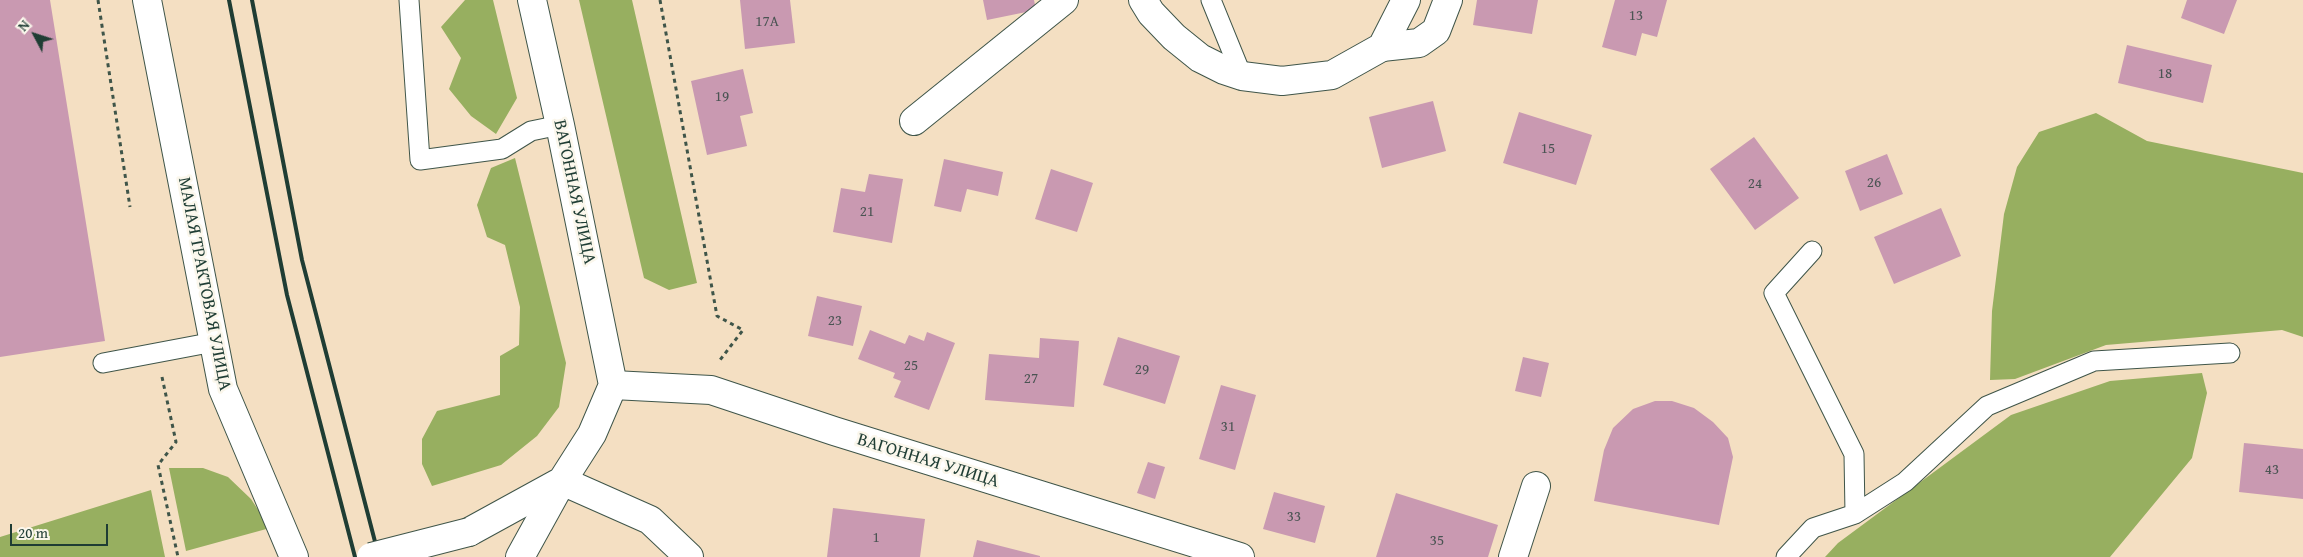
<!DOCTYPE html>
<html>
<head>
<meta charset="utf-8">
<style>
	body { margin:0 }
	#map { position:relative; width:2303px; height:557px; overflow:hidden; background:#f4dfc2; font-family:"Gentium Book Plus",serif }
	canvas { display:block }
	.north { position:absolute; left:10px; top:10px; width:50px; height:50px; -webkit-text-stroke:4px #fbf7ec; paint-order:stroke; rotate:310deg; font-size:14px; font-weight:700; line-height:20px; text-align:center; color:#1f3d34 }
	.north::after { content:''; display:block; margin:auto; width:18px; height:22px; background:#1f3d34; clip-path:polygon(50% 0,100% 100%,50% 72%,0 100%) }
	.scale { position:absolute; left:10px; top:524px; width:98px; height:22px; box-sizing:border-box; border:2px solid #1f3d34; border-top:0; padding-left:6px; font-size:15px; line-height:18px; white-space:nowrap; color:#1f3d34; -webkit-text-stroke:4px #fbf7ec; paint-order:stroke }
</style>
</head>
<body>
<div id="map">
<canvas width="2303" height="557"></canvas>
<div class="north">N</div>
<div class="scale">20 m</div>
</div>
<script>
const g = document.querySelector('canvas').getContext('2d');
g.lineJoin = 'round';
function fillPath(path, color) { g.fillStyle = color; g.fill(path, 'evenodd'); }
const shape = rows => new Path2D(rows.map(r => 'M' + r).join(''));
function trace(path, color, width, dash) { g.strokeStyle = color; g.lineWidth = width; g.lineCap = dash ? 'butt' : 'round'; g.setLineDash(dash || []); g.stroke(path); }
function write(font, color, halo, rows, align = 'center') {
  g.font = font + ' "Gentium Book Plus",serif'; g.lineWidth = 5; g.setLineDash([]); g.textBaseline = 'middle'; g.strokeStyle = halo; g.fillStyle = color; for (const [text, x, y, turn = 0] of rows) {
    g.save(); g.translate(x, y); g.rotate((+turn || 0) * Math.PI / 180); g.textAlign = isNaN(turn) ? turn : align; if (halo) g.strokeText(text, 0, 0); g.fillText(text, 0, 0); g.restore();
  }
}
fillPath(shape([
	[465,0,493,0,517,98,496,134,471,116,449,89,461,58,441,27],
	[579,0,632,0,697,283,669,290,644,278],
	[2096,113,2147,141,2303,173,2303,337,2282,330,2106,345,2015,379,1990,380,1992,311,2004,214,2017,167,2039,132],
	[515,158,566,363,559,407,537,436,501,465,432,486,422,464,422,439,437,411,500,395,500,356,519,345,520,307,505,245,487,237,477,205,491,168],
	[2202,373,2207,393,2192,458,2110,557,1825,557,1838,543,2011,415,2110,381],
	[169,468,203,468,228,477,251,499,270,528,186,551],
	[151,490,165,557,0,557,0,537]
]), '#97af60');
fillPath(shape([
	[0,0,50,0,105,341,0,357],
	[740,0,790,0,795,43,745,49],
	[983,0,1034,0,1036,10,987,20],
	[1477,0,1538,0,1532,34,1473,25],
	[1615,0,1667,0,1657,37,1642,33,1636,56,1602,47],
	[2187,0,2237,0,2224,34,2181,18],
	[2127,45,2212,65,2203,103,2118,83],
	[743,69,753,113,740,116,747,146,707,155,691,81],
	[1433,101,1446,151,1382,168,1369,117],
	[1519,112,1592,135,1576,185,1503,163],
	[1754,137,1799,198,1755,230,1710,169],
	[1887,154,1903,194,1860,211,1845,171],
	[944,159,1003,172,998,196,967,189,961,212,934,206],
	[1051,169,1093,183,1077,232,1035,219],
	[869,174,903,179,892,243,833,232,841,188,865,192],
	[1941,208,1961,256,1894,284,1874,237],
	[817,296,862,306,853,346,808,336],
	[870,330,905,344,909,335,924,341,927,332,955,343,929,410,894,397,901,381,893,378,895,373,858,359],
	[1118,337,1180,356,1165,404,1103,385],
	[1040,338,1079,341,1074,407,985,400,989,354,1039,358],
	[1523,357,1549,363,1541,397,1515,391],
	[1221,385,1256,395,1235,470,1199,459],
	[1655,401,1672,401,1694,408,1713,422,1728,438,1733,457,1719,525,1594,501,1604,450,1613,428,1633,409],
	[2244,443,2303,449,2303,499,2239,492],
	[1148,462,1165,467,1155,499,1137,493],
	[1274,492,1325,506,1315,543,1263,529],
	[1396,493,1498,525,1488,557,1376,557],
	[833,508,925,519,920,557,827,557],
	[977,540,1040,556,1040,557,973,557]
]), '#c999b1');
const service = shape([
	[409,0,420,160,502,149,531,131,560,125],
	[1211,0,1242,76],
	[1812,251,1774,293,1854,454,1855,514],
	[103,363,214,342],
	[1786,557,1813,528,1855,514,1905,482,1987,406,2094,361,2230,353]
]);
const minor = shape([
	[147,0,223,389,294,557],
	[1382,47,1419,43,1436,31,1448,0],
	[914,121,1064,0],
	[613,385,711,390,834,431,1240,557],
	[520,557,562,481,650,520,689,557],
	[1513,557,1536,486]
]);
const tertiary = shape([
	[1143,0,1151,13,1174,37,1200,58,1224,70,1242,76,1282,81,1332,75,1382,47,1406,0],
	[469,532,562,481,592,434,613,385,560,125,532,0]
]);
trace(service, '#3f5549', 21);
trace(minor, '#3f5549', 30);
trace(tertiary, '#3f5549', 30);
trace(shape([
	[98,0,130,207],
	[660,0,717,316,743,330,720,360],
	[162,377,176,442,158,465,178,557]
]), '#3f5549', 3, [4, 4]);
trace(service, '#fff', 19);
trace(minor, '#fff', 28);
trace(tertiary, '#fff', 28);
trace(shape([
	[229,0,287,295,355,557],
	[252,0,302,260,379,557]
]), '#1f3d34', 4);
const tertiaryBridge = shape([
	[371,557,469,532]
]);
trace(tertiaryBridge, '#3f5549', 30, []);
trace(tertiaryBridge, '#fff', 28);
write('15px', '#4a5453', null, [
	["13",1636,16],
	["17А",767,22],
	["18",2165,74],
	["19",722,97],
	["15",1548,149],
	["26",1874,183],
	["24",1755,184],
	["21",867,212],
	["23",835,321],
	["25",911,366],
	["29",1142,370],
	["27",1031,379],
	["31",1228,427],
	["43",2272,470],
	["33",1294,517],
	["1",876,538],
	["35",1437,541]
]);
write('18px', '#1f3d34', '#fbf7ec', [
	["ВАГОННАЯ УЛИЦА",574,192,78],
	["МАЛАЯ ТРАКТОВАЯ УЛИЦА",204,284,79],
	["ВАГОННАЯ УЛИЦА",928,461,17]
]);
</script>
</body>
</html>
